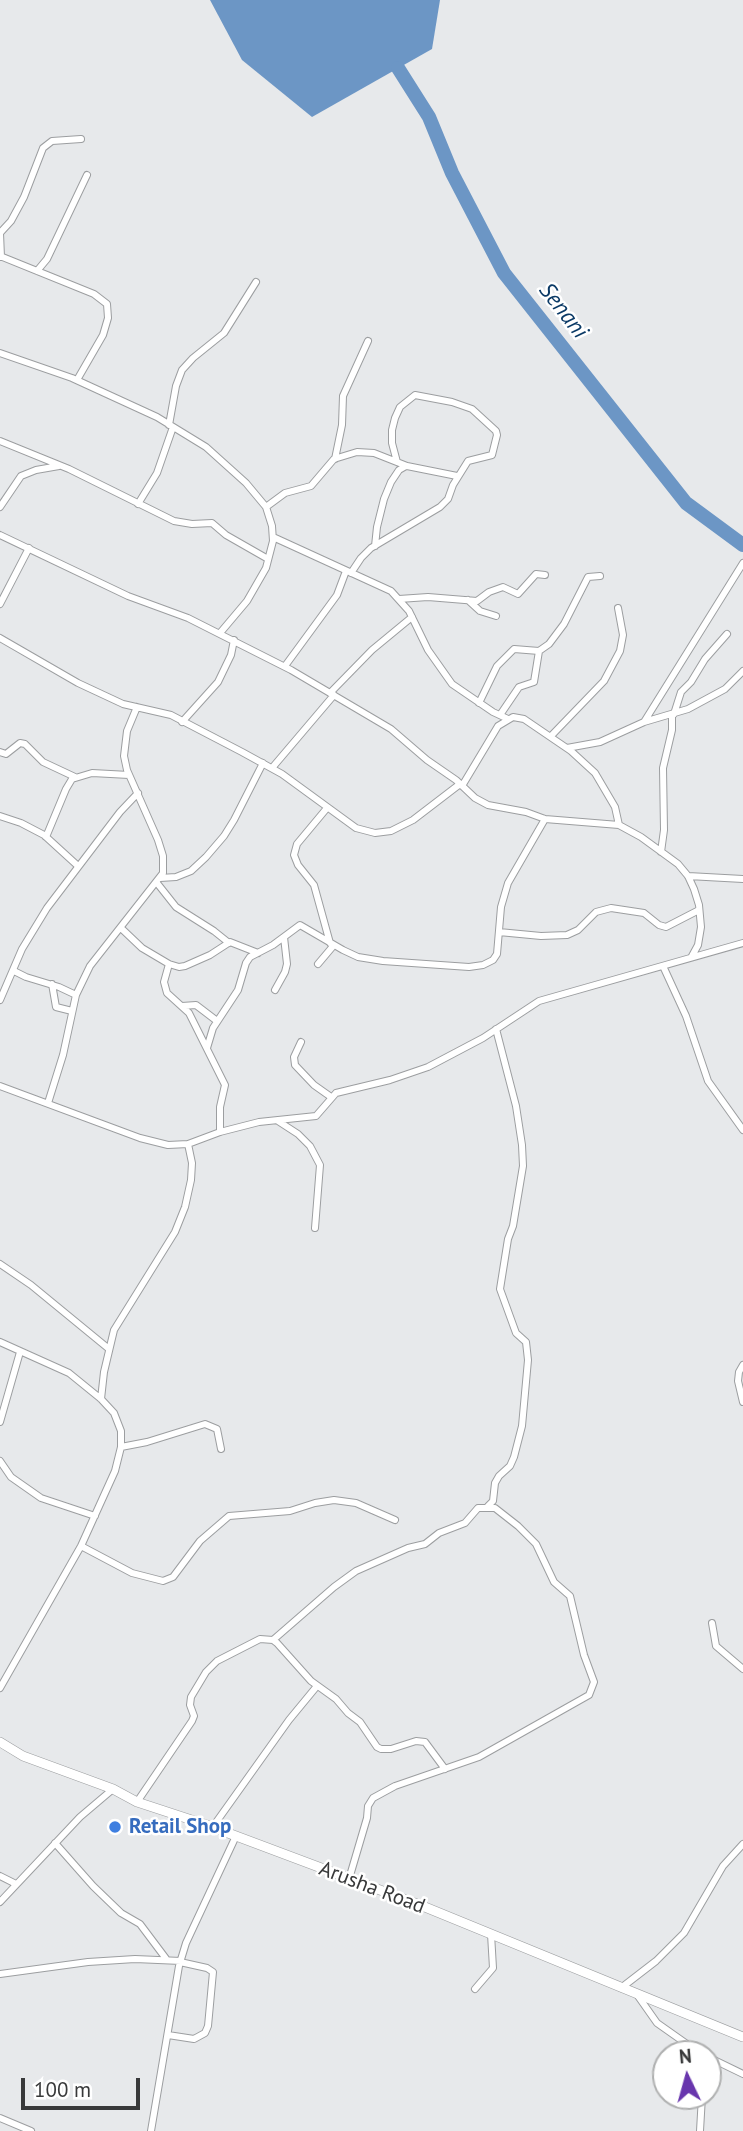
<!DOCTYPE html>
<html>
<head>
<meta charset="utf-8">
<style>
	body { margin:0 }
	#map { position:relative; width:743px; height:2131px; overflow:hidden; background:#e7e9eb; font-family:"PT Sans",sans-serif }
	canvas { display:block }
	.north { position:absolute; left:652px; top:2040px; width:70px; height:70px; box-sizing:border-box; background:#fff; border:2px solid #afb0b0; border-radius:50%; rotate:355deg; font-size:19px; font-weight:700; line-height:28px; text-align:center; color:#38393a }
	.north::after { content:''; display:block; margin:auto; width:24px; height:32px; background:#6836ad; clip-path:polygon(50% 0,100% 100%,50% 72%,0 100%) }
	.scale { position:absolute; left:21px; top:2078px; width:119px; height:32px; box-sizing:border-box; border:4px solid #38393a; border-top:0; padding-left:9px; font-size:21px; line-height:24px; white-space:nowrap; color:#38393a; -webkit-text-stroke:5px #fff; paint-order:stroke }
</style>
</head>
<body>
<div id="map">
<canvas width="743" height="2131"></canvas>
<div class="north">N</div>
<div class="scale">100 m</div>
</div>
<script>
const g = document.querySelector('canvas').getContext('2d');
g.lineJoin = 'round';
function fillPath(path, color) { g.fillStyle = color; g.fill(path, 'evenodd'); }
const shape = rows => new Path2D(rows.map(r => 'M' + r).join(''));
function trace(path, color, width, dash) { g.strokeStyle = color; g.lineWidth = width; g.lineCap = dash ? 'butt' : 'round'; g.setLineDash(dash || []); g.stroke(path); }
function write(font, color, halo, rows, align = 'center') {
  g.font = font + ' "PT Sans",sans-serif'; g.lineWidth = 5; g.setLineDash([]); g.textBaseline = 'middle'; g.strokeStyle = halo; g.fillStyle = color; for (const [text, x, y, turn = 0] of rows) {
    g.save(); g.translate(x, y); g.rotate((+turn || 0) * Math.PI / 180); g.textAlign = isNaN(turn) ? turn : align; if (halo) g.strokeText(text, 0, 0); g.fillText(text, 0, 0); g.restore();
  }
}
fillPath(shape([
	[210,0,440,0,432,49,312,117,242,60]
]), '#6c96c5');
trace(shape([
	[398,68,429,117,452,173,504,273,686,503,743,545]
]), '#6c96c5', 14);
const street = shape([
	[0,256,94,294,107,304,108,318,103,335,77,380],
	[1,257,0,233,11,221,24,197,43,148,52,141,81,139],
	[37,271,47,259,87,175],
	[0,353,72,378,157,417,206,447,246,483,266,507,272,526,273,541,266,568,247,601,220,633],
	[169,425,176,386,182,370,193,358,224,333,256,282],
	[0,441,69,469,174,521,192,524,212,523,226,535,268,559],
	[335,459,342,425,343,396,368,341],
	[138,504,157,473,173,427],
	[0,507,21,476,36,470,59,466],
	[266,507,285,493,311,486,334,459,357,452,374,453,407,466,457,476],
	[0,535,128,596,188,618,291,670,391,729,427,760,456,780,475,798,488,805,526,812,545,819,619,825,641,837,678,864,688,876,694,889,699,905,701,927,698,945,692,956],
	[273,537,391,591,409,611,428,650,452,684,493,712,508,719],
	[375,546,377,527,384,499,391,482,399,470,406,466],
	[351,573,361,558,371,548,440,507,448,499,453,485,468,461,492,455,497,435,496,431,472,409,452,402,415,395,400,407,395,418,392,430,392,443,397,462],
	[399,599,428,597,477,601,489,592,503,587,518,594,536,574,545,575],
	[468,600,480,611,496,616],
	[0,604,29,548],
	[0,638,78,683,123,704,171,715,242,752,282,774,356,828,375,833,391,831,413,820,460,784],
	[285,666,337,595,346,571],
	[330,693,372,650,412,617],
	[479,703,497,666,514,649,539,651,549,644,564,624,588,577,600,576],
	[674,714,681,692,691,682,705,659,727,634],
	[500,715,519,687,534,682,539,651],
	[182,722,218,682,231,655,234,640],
	[644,722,743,563],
	[551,736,604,681,620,651,623,635,618,608],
	[567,748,600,742,644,722,688,709,725,689,743,671],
	[0,752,6,754,20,743,25,744,43,762,75,777],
	[272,768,334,695],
	[462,786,498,726,513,717,524,719,571,751,595,773,615,807,619,825],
	[327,808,297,844,294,855,298,865,314,885,330,943],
	[0,816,21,823,44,835,78,866],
	[46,837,66,789,72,779,92,773,129,775],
	[661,852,664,830,663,768,672,730,672,715],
	[688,876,743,879],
	[160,878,176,877,191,871,206,857,224,836,234,820,263,763],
	[157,883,176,907,214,931,229,943],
	[122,929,142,948,169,964,179,967,185,966,210,955,230,942,258,953],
	[499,932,541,936,567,935,578,930,596,912,611,908,644,913,659,925,666,927,699,910],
	[169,964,164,982,167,993,189,1013,225,1085,220,1107,220,1132],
	[318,964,334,945],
	[663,966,686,1016,708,1081,743,1130],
	[14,971,26,977,59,987,76,995],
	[52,984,56,1007,72,1011],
	[275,990,285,972,287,964,284,937],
	[0,1000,22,949,47,908,120,812,138,793],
	[182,1006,196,1005,217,1021],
	[301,1042,294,1057,295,1065,314,1085,331,1097],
	[207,1048,213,1028,238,990,246,963,250,957,273,945,300,925,343,950,358,957,383,961,469,967,483,965,493,960,497,954,501,907,508,883,545,819],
	[0,1086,140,1138,168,1145,188,1144,220,1132,259,1122,316,1116,336,1093,390,1080,428,1067,483,1038,539,1001,743,943],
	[48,1103,63,1055,76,995,90,966,163,873,163,856,158,840,127,770,124,756,127,731,137,707],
	[278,1121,298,1134,310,1146,320,1165,315,1228],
	[0,1264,31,1285,109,1349],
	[0,1342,69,1373,101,1399,114,1413,121,1431,121,1447,115,1471,81,1546,0,1688],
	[743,1365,739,1372,738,1381,743,1402],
	[101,1399,104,1372,114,1330,175,1232,185,1207,191,1180,192,1163,188,1144],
	[0,1422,20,1352],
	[121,1447,147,1442,205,1424,217,1429,221,1449],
	[0,1461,11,1477,41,1498,95,1516],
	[488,1506,493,1501,495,1483,499,1476,510,1466,514,1457,522,1426,528,1360,526,1342,516,1333,500,1289,508,1239,513,1226,523,1166,522,1145,516,1106,496,1029],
	[81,1546,132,1573,163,1581,173,1577,200,1541,229,1516,290,1511,315,1503,334,1500,356,1503,395,1520],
	[712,1623,716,1646,743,1669],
	[273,1640,334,1587,356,1571,408,1548,425,1544,439,1533,465,1523,478,1508,495,1508,518,1526,536,1544,554,1582,570,1596,584,1655,594,1682,589,1695,479,1757,395,1786,373,1798,368,1806,367,1818,349,1879],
	[137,1802,192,1721,194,1716,190,1705,191,1697,206,1672,217,1661,260,1639,273,1640,277,1643,311,1681,336,1699,348,1713,360,1722,377,1747,381,1749,391,1749,416,1741,425,1742,445,1769],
	[212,1828,289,1720,317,1686],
	[55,1843,93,1886,121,1913,140,1924,167,1960],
	[0,1876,16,1884],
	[0,1902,80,1817,113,1789],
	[0,1974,88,1962,135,1959,181,1961],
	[621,1988,656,1961,684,1933,723,1866,743,1844],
	[475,1989,493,1968,491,1934],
	[638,1996,657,2023,701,2054],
	[168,2035,194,2039,205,2033,208,2026,213,1972,207,1968,180,1962],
	[708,2057,743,2074],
	[0,2118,31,2131],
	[151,2131,179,1966,186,1943,236,1836],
	[700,2131,702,2096]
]);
const secondary = shape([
	[0,1742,23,1756,113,1789,137,1802,204,1824,420,1905,743,2037]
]);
trace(street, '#9c9ea0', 8);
trace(secondary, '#9c9ea0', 10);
trace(street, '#fff', 6);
trace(secondary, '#fff', 9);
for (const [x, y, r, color] of [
	[115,1827,7,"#3f7fe0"]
]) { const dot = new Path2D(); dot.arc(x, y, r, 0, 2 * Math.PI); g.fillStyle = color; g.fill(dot); trace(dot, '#fff', 2.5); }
write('bold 21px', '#366cbe', '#fff', [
	["Retail Shop",129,1827]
], 'left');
write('21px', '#38393a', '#fff', [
	["Arusha Road",372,1888,21]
]);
write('italic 23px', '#0b3a66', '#fff', [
	["Senani",563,311,52]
]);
</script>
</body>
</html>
